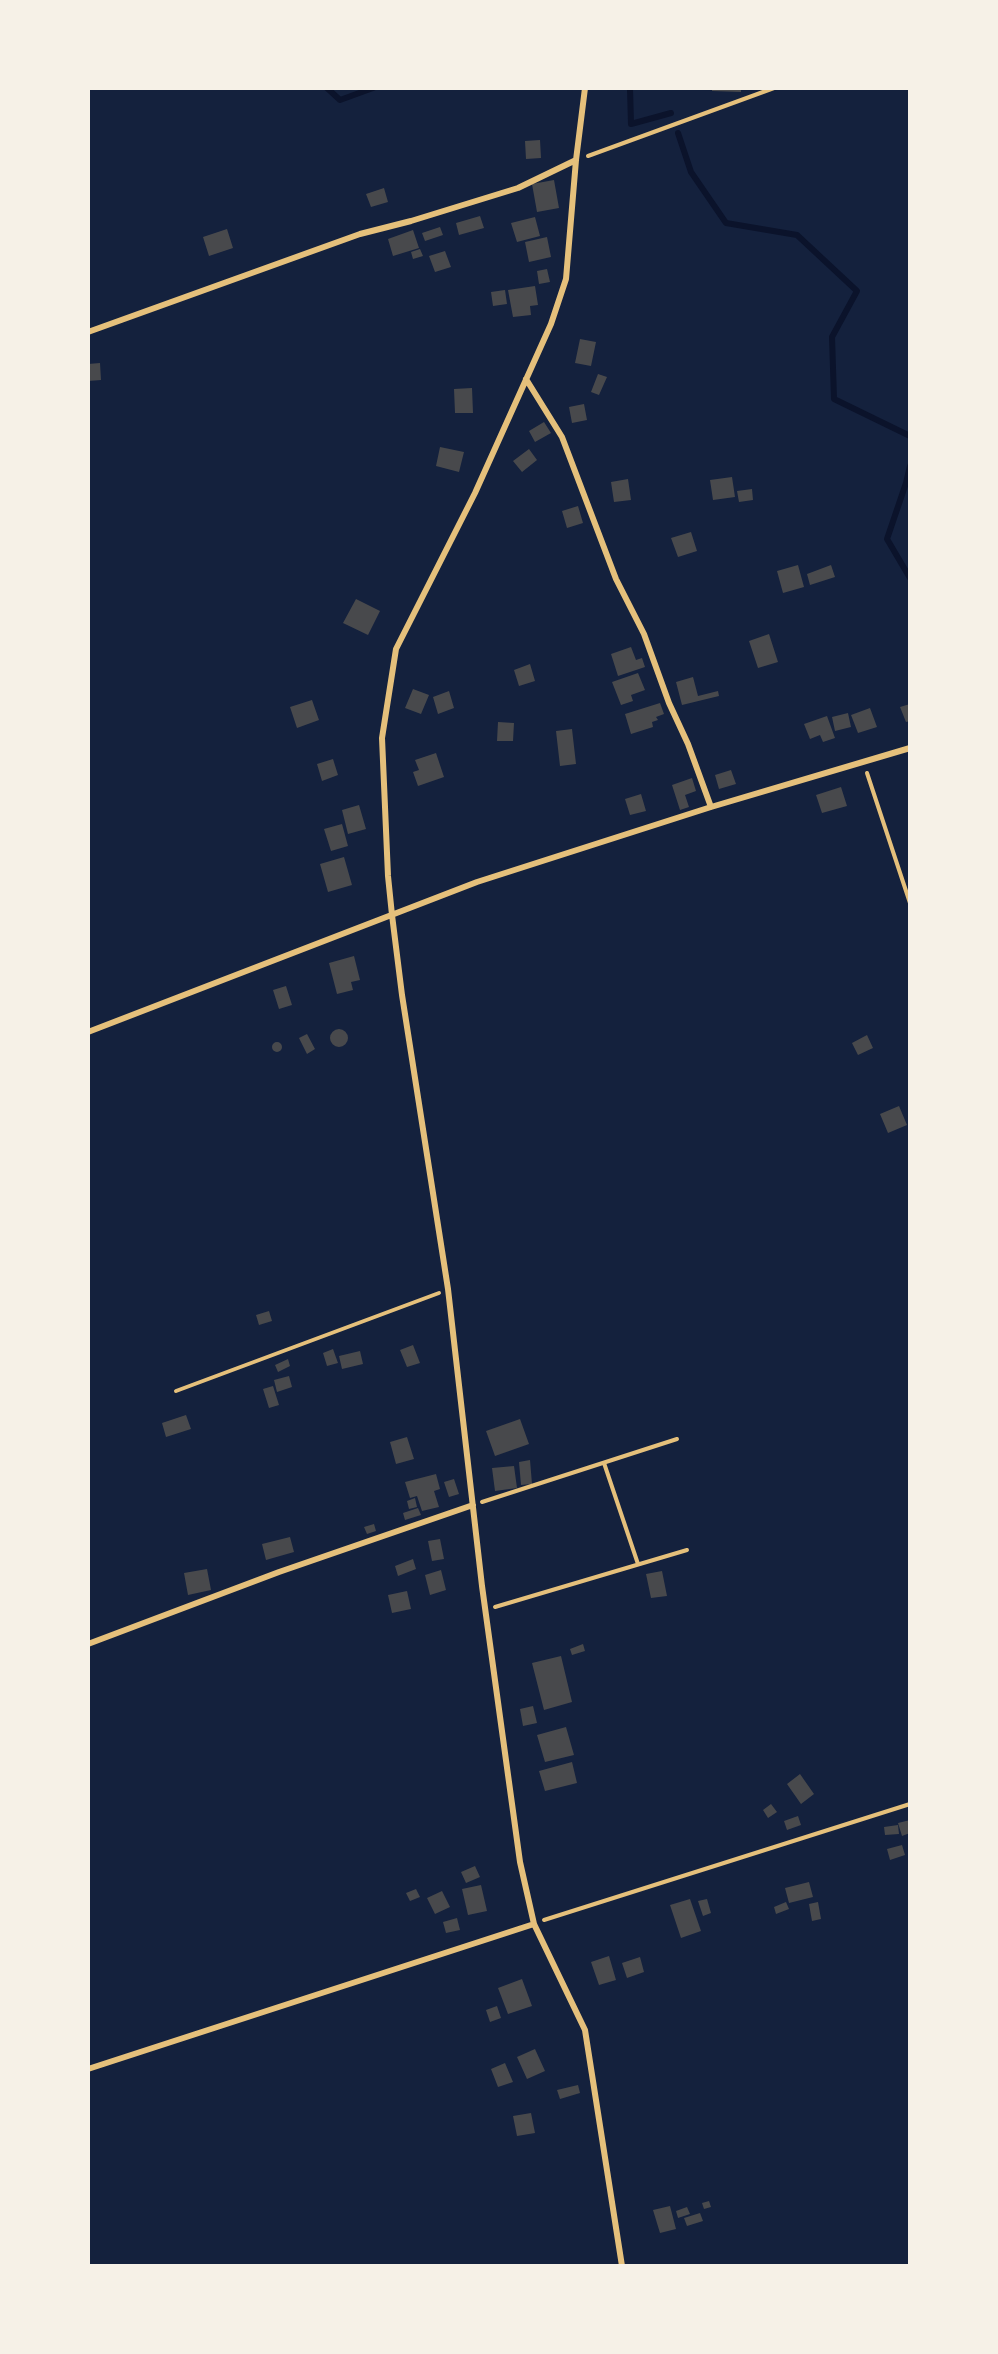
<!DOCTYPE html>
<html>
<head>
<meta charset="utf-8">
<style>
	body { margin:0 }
	#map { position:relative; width:998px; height:2354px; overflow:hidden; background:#14213d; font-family:"DejaVu Sans",sans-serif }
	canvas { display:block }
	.frame { position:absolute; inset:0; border:90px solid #f6f1e7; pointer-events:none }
</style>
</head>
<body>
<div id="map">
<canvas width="998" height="2354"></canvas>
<div class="frame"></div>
</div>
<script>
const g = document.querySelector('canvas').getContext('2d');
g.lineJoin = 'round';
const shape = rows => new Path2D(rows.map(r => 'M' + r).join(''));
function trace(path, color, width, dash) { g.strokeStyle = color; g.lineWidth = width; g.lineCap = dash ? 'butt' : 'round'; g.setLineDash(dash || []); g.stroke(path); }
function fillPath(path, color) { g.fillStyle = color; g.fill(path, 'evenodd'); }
trace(shape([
	[327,88,340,100,373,88],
	[630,88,631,124,671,113],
	[678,133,691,172,726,223,797,235,857,291,832,337,834,399,910,436],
	[910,466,906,483,887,539,910,578]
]), '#0b132b', 6);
fillPath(shape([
	[712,88,741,88,741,92,712,91],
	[540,140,541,158,526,159,525,141],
	[554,180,559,208,537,212,532,184],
	[384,188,388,202,371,207,366,194],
	[480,216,484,228,459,235,456,223],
	[535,217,540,236,517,242,511,223],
	[440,227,443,235,425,241,422,233],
	[227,229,233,248,209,256,203,237],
	[413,230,419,248,393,256,388,239],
	[547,237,551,257,529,262,525,242],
	[420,249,423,256,413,259,411,252],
	[445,251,451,267,435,272,429,256],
	[547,269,550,282,539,284,537,271],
	[535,286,538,305,530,306,531,315,513,317,508,290],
	[505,290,507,304,493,306,491,292],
	[580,339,596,342,591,366,575,363],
	[100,363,101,380,88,381,88,364],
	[598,374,607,377,599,395,591,392],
	[472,388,473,413,455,413,454,389],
	[584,404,587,420,572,423,569,407],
	[544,422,551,433,535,442,529,431],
	[440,447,464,452,459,472,436,466],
	[529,449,537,460,522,472,513,461],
	[732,477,735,497,713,500,710,480],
	[628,479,631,500,614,502,611,482],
	[752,489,753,500,739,502,737,491],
	[578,506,583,523,567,528,562,511],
	[691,532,697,551,678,557,671,538],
	[798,565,804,587,783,593,777,571],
	[831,565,835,577,810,585,807,574],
	[356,599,380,611,368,635,343,623],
	[769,634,778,662,758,668,749,641],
	[631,647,636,660,642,658,645,667,618,676,611,654],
	[530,664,535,681,519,686,514,670],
	[638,673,645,690,631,695,633,701,621,705,612,682],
	[693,677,698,696,718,691,719,696,682,705,676,682],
	[413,689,429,695,421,714,405,708],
	[449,691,454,708,438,714,433,697],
	[312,700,319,720,297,728,290,707],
	[660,703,664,714,656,717,658,720,652,722,653,727,631,734,625,714],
	[910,704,910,721,906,722,900,707],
	[870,708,877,727,858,733,851,715],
	[848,713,851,727,835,731,832,717],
	[827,716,835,738,823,742,820,735,810,739,804,724],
	[498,722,514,723,513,741,497,741],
	[572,729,576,764,560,766,556,731],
	[436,753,444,777,418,786,413,772,419,770,415,760],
	[333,759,338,775,322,781,317,764],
	[731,770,736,784,719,789,715,775],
	[692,778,696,791,685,795,689,807,680,810,672,785],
	[841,787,847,806,822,813,816,795],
	[641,794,646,811,630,815,625,799],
	[359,805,366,829,348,834,342,810],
	[342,824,348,846,331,851,324,829],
	[344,857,352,885,328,892,320,864],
	[354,956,360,980,351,982,353,990,337,994,329,963],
	[286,986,292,1005,279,1009,273,990],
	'330 1038a9 9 0 1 1 18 0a9 9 0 1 1-18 0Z',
	[307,1034,315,1049,307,1054,299,1038],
	[867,1035,873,1048,858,1055,852,1043],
	'272 1047a5 5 0 1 1 10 0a5 5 0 1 1-10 0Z',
	[899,1106,907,1125,888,1133,880,1114],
	[269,1311,272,1321,259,1325,256,1315],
	[413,1345,420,1363,407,1367,400,1350],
	[333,1349,338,1363,327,1366,323,1353],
	[360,1351,363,1364,342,1369,339,1356],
	[288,1359,290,1366,278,1372,275,1365],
	[289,1376,292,1387,277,1392,274,1380],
	[273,1386,279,1405,269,1408,263,1389],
	[186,1415,191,1429,166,1437,162,1423],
	[520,1419,529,1444,495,1456,486,1431],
	[407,1437,414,1459,396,1464,390,1442],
	[530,1460,532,1484,521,1485,519,1462],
	[514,1466,517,1488,495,1491,492,1468],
	[436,1474,440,1489,434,1491,439,1507,422,1511,417,1496,410,1498,405,1482],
	[454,1479,459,1494,449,1497,444,1482],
	[415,1498,417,1507,409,1509,407,1501],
	[418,1508,421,1515,405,1520,403,1513],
	[374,1524,376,1531,367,1534,364,1527],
	[290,1537,294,1552,266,1560,262,1544],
	[440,1539,444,1559,432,1561,428,1541],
	[413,1559,416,1569,398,1576,395,1566],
	[207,1569,211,1590,188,1595,184,1573],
	[441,1570,446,1590,430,1595,425,1575],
	[662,1571,667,1596,651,1598,646,1574],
	[407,1591,411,1609,392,1613,388,1595],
	[583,1644,585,1651,572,1655,570,1649],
	[561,1656,572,1702,544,1710,532,1663],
	[533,1706,537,1723,523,1726,520,1709],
	[566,1727,574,1755,545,1762,537,1735],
	[572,1762,577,1783,545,1791,539,1771],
	[800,1774,814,1794,801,1804,787,1784],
	[771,1804,777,1812,768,1818,763,1810],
	[798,1816,801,1825,787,1830,784,1821],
	[910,1820,910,1833,902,1836,898,1823],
	[898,1825,899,1834,885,1835,884,1827],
	[902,1845,905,1855,890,1860,887,1849],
	[475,1866,480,1877,466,1883,461,1872],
	[809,1882,813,1897,789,1903,785,1888],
	[481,1885,487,1911,468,1915,462,1889],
	[416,1889,420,1897,410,1901,406,1893],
	[442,1891,450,1907,435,1914,427,1898],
	[690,1899,701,1931,681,1938,670,1905],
	[707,1899,711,1913,703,1916,698,1901],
	[786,1902,789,1909,776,1914,774,1907],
	[818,1902,821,1919,812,1921,809,1904],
	[457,1918,460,1930,446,1933,443,1922],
	[609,1956,616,1980,599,1985,591,1962],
	[640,1957,644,1972,627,1978,622,1963],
	[522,1979,532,2006,508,2014,498,1988],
	[497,2006,501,2018,490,2022,486,2010],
	[535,2049,545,2071,527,2079,517,2057],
	[505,2063,513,2082,498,2087,491,2069],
	[578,2085,580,2093,560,2099,557,2090],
	[531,2113,535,2133,517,2136,513,2116],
	[709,2201,711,2207,704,2209,702,2203],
	[670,2206,676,2229,660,2233,653,2210],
	[687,2207,690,2214,678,2218,676,2211],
	[700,2213,703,2221,687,2226,684,2218]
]), '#48494c');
trace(shape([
	[588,156,774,88],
	[867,773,910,903],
	[176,1391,439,1293],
	[604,1463,638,1564],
	[482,1502,677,1439],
	[495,1607,687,1550],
	[544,1920,910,1804]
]), '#e5c07b', 4);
trace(shape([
	[585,88,576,160,566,279,551,324,475,493,396,649,382,738,388,876,392,915,402,995,448,1289,482,1586,520,1862,534,1924,585,2030,622,2266],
	[88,332,360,234,411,221,518,188,576,160],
	[526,379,562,437,616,579,644,634,669,703,688,744,711,807],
	[88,1032,477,882,711,807,910,748],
	[88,1644,279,1572,473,1505],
	[88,2069,534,1924]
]), '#e5c07b', 6);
</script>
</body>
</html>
